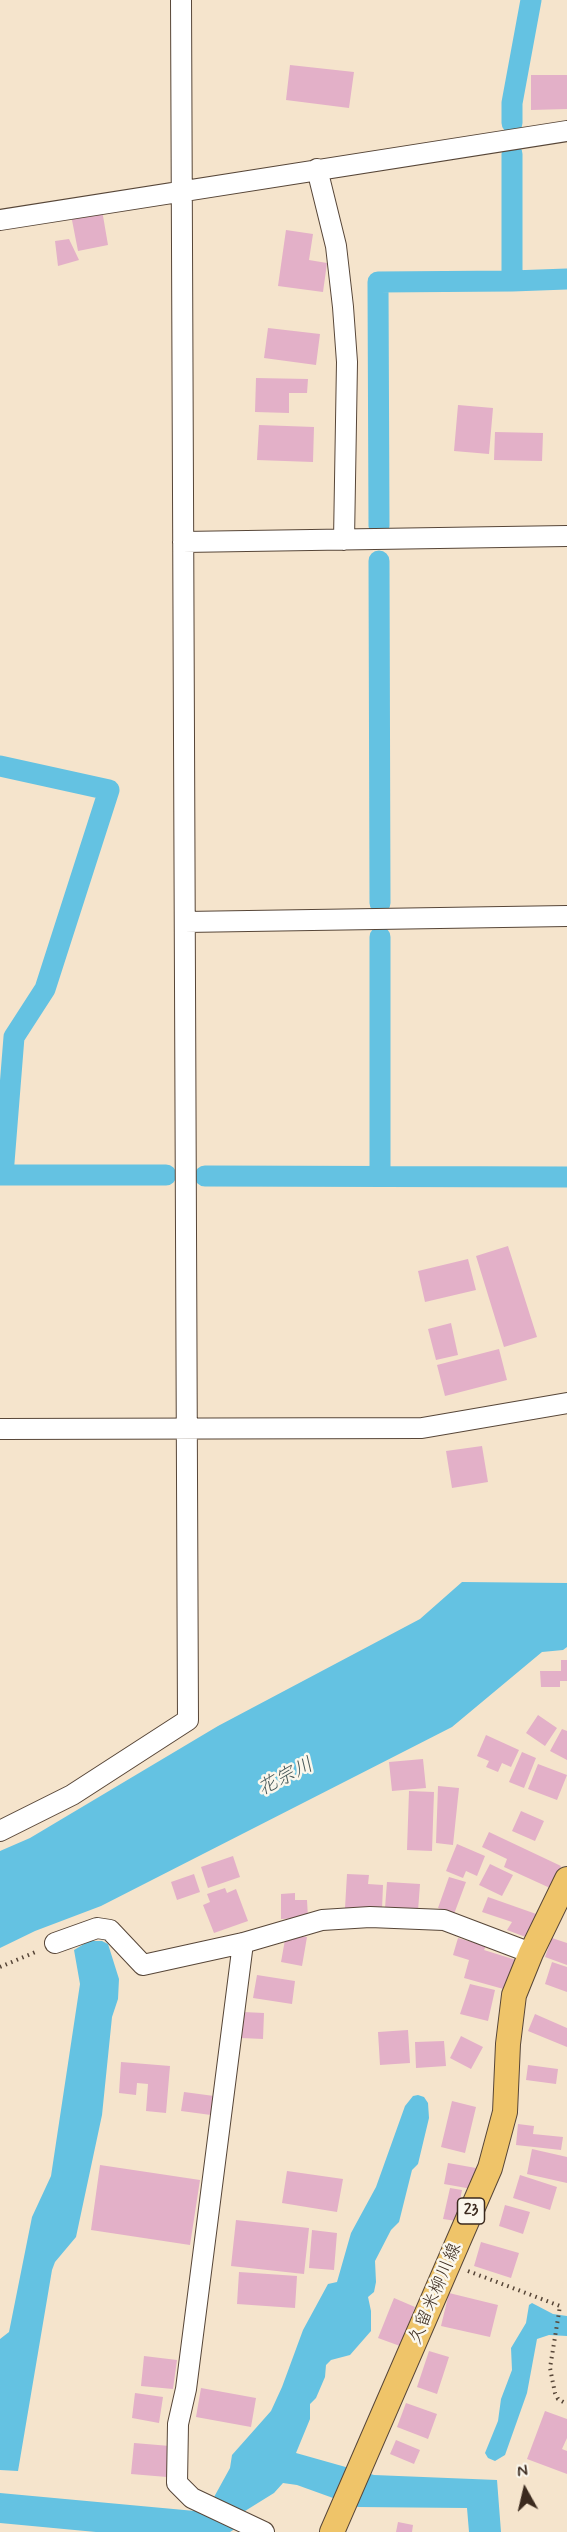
<!DOCTYPE html>
<html>
<head>
<meta charset="utf-8">
<style>
	body { margin:0 }
	#map { position:relative; width:567px; height:2532px; overflow:hidden; background:#f5e4cc; font-family:Mynerve,sans-serif }
	canvas { display:block }
	.north { position:absolute; left:495px; top:2460px; width:60px; height:60px; -webkit-text-stroke:4px #fbf7ec; paint-order:stroke; rotate:352deg; font-size:16px; font-weight:700; line-height:24px; text-align:center; color:#3b2a1e }
	.north::after { content:''; display:block; margin:auto; width:21px; height:27px; background:#3b2a1e; clip-path:polygon(50% 0,100% 100%,50% 72%,0 100%) }
</style>
</head>
<body>
<div id="map">
<canvas width="567" height="2532"></canvas>
<div class="north">N</div>
</div>
<script>
const g = document.querySelector('canvas').getContext('2d');
g.lineJoin = 'round';
function fillPath(path, color) { g.fillStyle = color; g.fill(path, 'evenodd'); }
const shape = rows => new Path2D(rows.map(r => 'M' + r).join(''));
function trace(path, color, width, dash) { g.strokeStyle = color; g.lineWidth = width; g.lineCap = dash ? 'butt' : 'round'; g.setLineDash(dash || []); g.stroke(path); }
function write(font, color, halo, rows, align = 'center') {
  g.font = font + ' Mynerve,"Klee One",sans-serif'; g.lineWidth = 5; g.setLineDash([]); g.textBaseline = 'middle'; g.strokeStyle = halo; g.fillStyle = color; for (const [text, x, y, turn = 0] of rows) {
    g.save(); g.translate(x, y); g.rotate((+turn || 0) * Math.PI / 180); g.textAlign = isNaN(turn) ? turn : align; if (halo) g.strokeText(text, 0, 0); g.fillText(text, 0, 0); g.restore();
  }
}
fillPath(shape([
	[462,1582,567,1583,567,1647,563,1650,542,1652,452,1727,101,1906,35,1931,0,1948,0,1851,30,1838,218,1726,420,1619],
	[89,1941,102,1941,108,1944,119,1979,118,1999,112,2017,102,2115,76,2237,55,2262,52,2270,18,2471,0,2470,0,2339,9,2332,32,2217,51,2176,80,1984,74,1950],
	[418,2095,424,2097,428,2103,429,2118,418,2164,412,2170,399,2222,391,2230,375,2261,376,2282,374,2292,368,2297,371,2311,371,2331,350,2355,331,2360,326,2365,325,2377,316,2398,310,2404,310,2419,296,2453,374,2475,497,2480,501,2532,469,2532,467,2508,358,2507,297,2485,283,2483,274,2493,245,2511,238,2527,230,2532,96,2532,0,2523,0,2493,195,2511,208,2508,230,2468,232,2455,271,2411,282,2387,303,2330,328,2284,337,2282,351,2233,376,2187,405,2106,413,2096],
	[532,2303,553,2314,567,2316,567,2336,549,2335,537,2339,527,2393,505,2455,495,2461,488,2458,485,2453,498,2421,501,2399,512,2370,511,2348,526,2323,529,2305]
]), '#64c2e2');
trace(shape([
	[512,123,512,103,531,0],
	[512,281,567,279],
	[379,526,378,282,512,281,512,154],
	[379,561,380,903],
	[0,766,109,790,45,989,14,1037,3,1175],
	[380,937,380,1176],
	[0,1175,166,1175],
	[205,1176,567,1177]
]), '#64c2e2', 21);
fillPath(shape([
	[290,65,354,72,349,108,286,100],
	[531,75,567,75,567,109,531,110],
	[102,210,108,245,78,251,71,215],
	[286,230,313,234,309,260,327,263,323,292,278,286],
	[69,239,79,260,58,266,55,241],
	[268,328,320,334,316,365,264,358],
	[256,378,308,379,307,393,289,393,289,413,255,412],
	[458,405,493,408,489,454,454,451],
	[259,425,314,427,313,462,257,460],
	[495,432,543,433,542,461,494,460],
	[508,1246,537,1337,504,1347,476,1256],
	[468,1259,476,1290,425,1302,418,1271],
	[451,1323,458,1355,436,1360,428,1329],
	[499,1349,507,1380,445,1396,437,1365],
	[482,1446,488,1482,452,1488,446,1451],
	[561,1660,567,1660,567,1681,560,1681,560,1687,541,1687,540,1671,561,1671],
	[538,1715,557,1728,545,1746,526,1733],
	[562,1729,567,1731,567,1760,550,1751],
	[486,1735,519,1750,511,1767,502,1763,498,1772,486,1767,489,1761,477,1756],
	[522,1752,536,1758,524,1788,509,1782],
	[423,1759,426,1788,392,1791,389,1762],
	[538,1764,567,1775,557,1800,528,1789],
	[438,1786,459,1788,453,1845,436,1843],
	[409,1791,434,1792,432,1851,407,1850],
	[521,1811,544,1821,535,1841,512,1831],
	[489,1832,561,1866,550,1888,504,1867,507,1859,482,1847],
	[457,1844,485,1856,477,1876,466,1871,463,1878,446,1871],
	[233,1856,240,1877,208,1888,201,1867],
	[490,1864,513,1875,502,1896,479,1885],
	[194,1874,200,1892,177,1900,171,1882],
	[347,1874,369,1875,368,1884,383,1885,382,1909,345,1908],
	[449,1877,466,1882,454,1914,438,1908],
	[387,1882,420,1884,418,1911,385,1908],
	[225,1888,227,1893,236,1889,248,1921,214,1933,203,1905,210,1902,207,1894],
	[295,1893,295,1900,307,1900,308,1918,281,1919,281,1894],
	[488,1897,539,1915,531,1939,507,1930,512,1922,482,1912],
	[286,1934,307,1937,302,1966,281,1962],
	[458,1938,486,1946,484,1950,516,1960,507,1990,464,1978,469,1960,453,1955],
	[552,1938,567,1943,567,1965,545,1957],
	[552,1962,567,1967,567,1992,545,1984],
	[257,1975,295,1981,292,2004,253,1998],
	[470,1984,495,1990,488,2021,460,2014],
	[243,2012,264,2013,263,2039,241,2038],
	[535,2014,567,2028,567,2047,528,2031],
	[408,2030,410,2063,380,2065,378,2032],
	[461,2036,483,2047,471,2069,450,2058],
	[444,2041,446,2066,416,2068,415,2042],
	[121,2062,170,2066,166,2113,146,2111,148,2084,137,2083,136,2095,119,2093],
	[528,2065,558,2069,556,2084,526,2080],
	[184,2092,214,2096,211,2115,181,2111],
	[452,2101,476,2107,465,2153,441,2147],
	[518,2124,534,2126,533,2134,563,2137,561,2150,516,2145],
	[532,2149,567,2157,567,2183,527,2174],
	[448,2163,476,2168,472,2189,444,2184],
	[100,2165,200,2180,190,2245,91,2230],
	[287,2171,343,2179,337,2212,282,2203],
	[520,2175,557,2187,550,2210,513,2198],
	[450,2188,462,2190,456,2221,443,2219],
	[505,2205,530,2212,523,2234,499,2226],
	[236,2220,309,2228,304,2274,231,2266],
	[312,2230,337,2233,334,2270,309,2268],
	[481,2242,519,2253,511,2278,474,2266],
	[239,2272,297,2276,295,2308,237,2304],
	[449,2293,498,2305,490,2337,441,2326],
	[394,2298,415,2307,400,2346,378,2338],
	[429,2351,449,2357,437,2394,417,2387],
	[144,2356,177,2360,173,2389,141,2386],
	[201,2388,256,2398,251,2427,196,2417],
	[135,2393,163,2397,159,2423,132,2418],
	[406,2403,437,2414,428,2439,397,2427],
	[545,2411,567,2419,567,2438,562,2449,567,2451,567,2474,527,2459],
	[396,2440,420,2450,414,2464,390,2454],
	[134,2443,170,2446,167,2477,131,2474],
	[398,2522,413,2525,412,2532,396,2532]
]), '#e3b0c8');
const minor = shape([
	[317,169,336,246,343,307,347,362,344,540],
	[0,220,567,131],
	[183,542,567,536],
	[185,922,567,916],
	[0,1429,422,1428,567,1403],
	[0,1831,72,1795,188,1720,181,0],
	[55,1943,97,1928,110,1930,143,1965,243,1943,322,1920,370,1917,444,1920,531,1953],
	[243,1943,186,2389,178,2424,177,2483,192,2498,264,2532]
]);
const major = shape([
	[332,2532,490,2168,505,2112,508,2044,514,1995,531,1953,567,1879]
]);
trace(minor, '#574638', 22);
trace(major, '#574638', 26);
trace(shape([
	[0,1967,38,1951],
	[468,2271,560,2306,550,2368,555,2393,558,2399,567,2404]
]), '#574638', 4, [1.5, 4.5]);
trace(minor, '#fff', 20);
trace(major, '#efc469', 24);
for (const [x, y, w] of [
	[471,2211,27]
]) { const box = new Path2D(); box.roundRect(x - w / 2, y - 13, w, 26, 4.5); g.fillStyle = '#fbf7ec'; g.fill(box); trace(box, '#3b2a1e', 1.5); }
write('bold 16px', '#3b2a1e', null, [
	["23",471,2211]
]);
write('18px', '#3b2a1e', '#fbf7ec', [
	["久留米柳川線",436,2294,-67]
]);
write('italic 20px', '#475859', '#fbf7ec', [
	["花宗川",286,1778,-27]
]);
</script>
</body>
</html>
